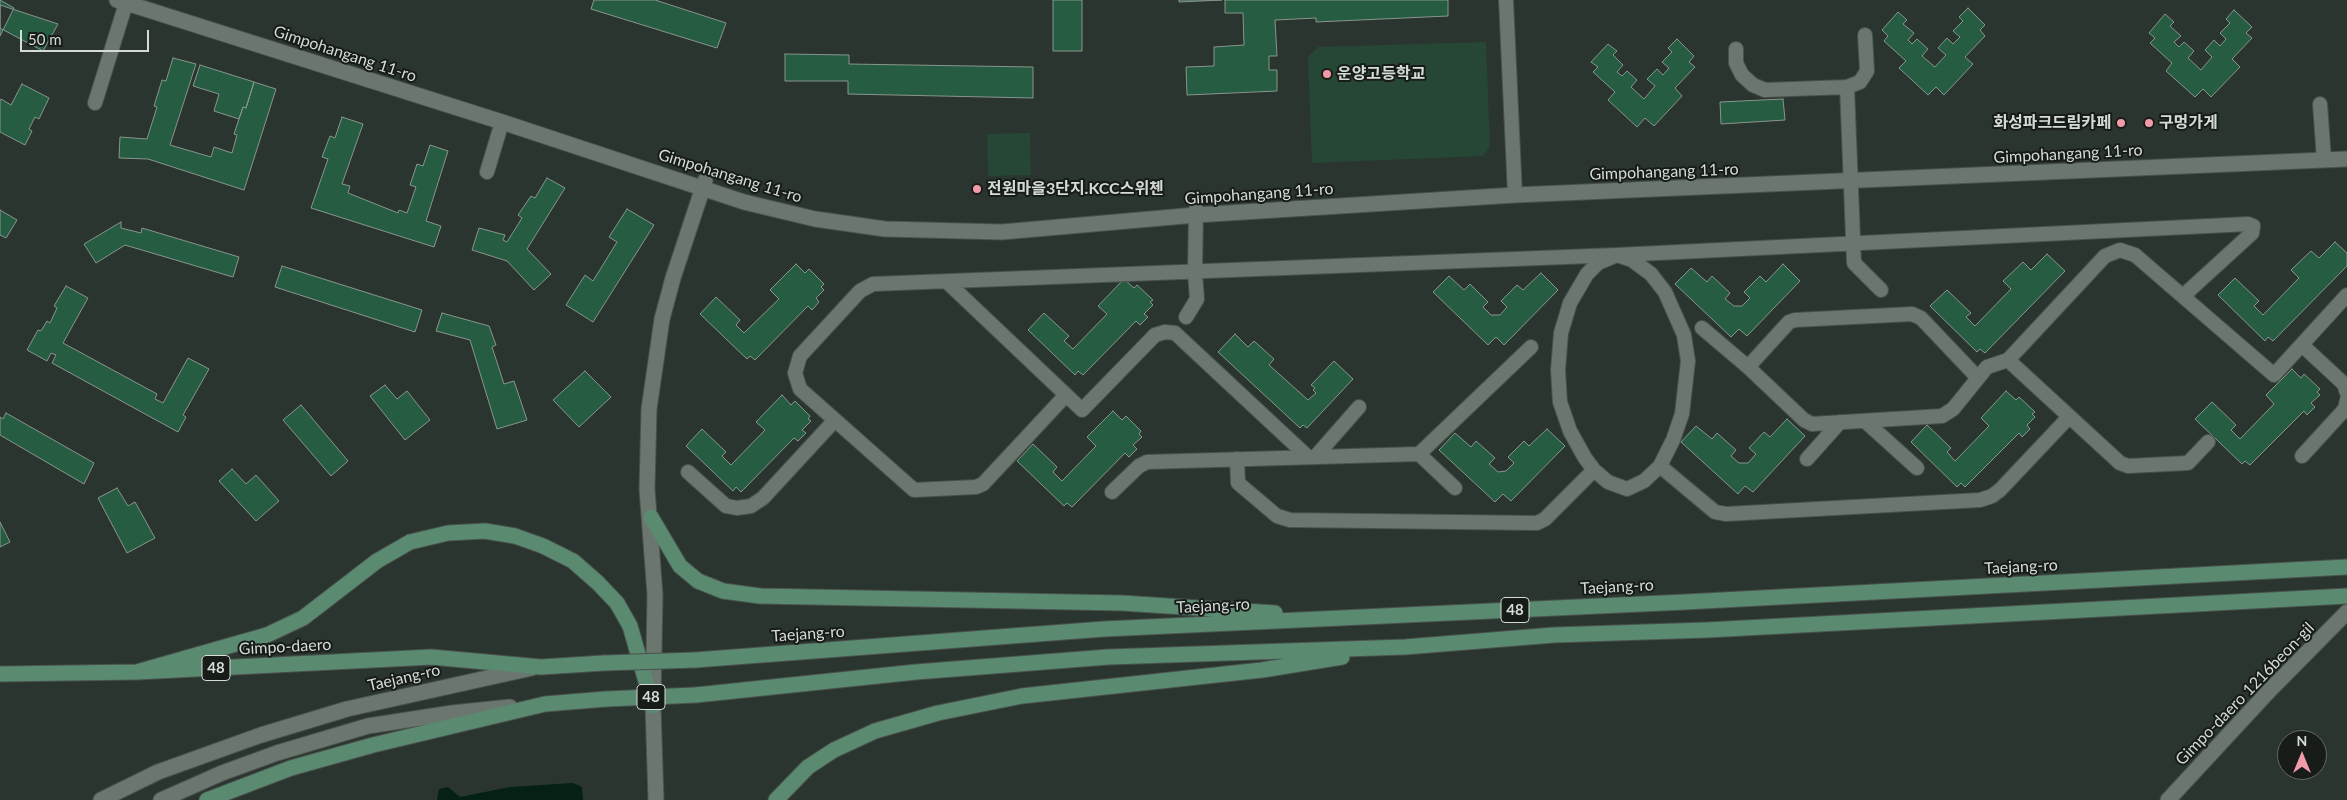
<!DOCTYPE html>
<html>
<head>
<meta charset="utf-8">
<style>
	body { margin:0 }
	#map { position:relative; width:2347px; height:800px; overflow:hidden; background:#2b352f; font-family:Lato,sans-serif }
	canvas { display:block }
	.north { position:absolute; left:2277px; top:730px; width:50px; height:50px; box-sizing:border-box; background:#171c19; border:1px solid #636865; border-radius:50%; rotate:0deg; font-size:14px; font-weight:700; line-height:20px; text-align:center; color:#d5dbd7 }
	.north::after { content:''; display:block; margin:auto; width:18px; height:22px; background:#f39aa9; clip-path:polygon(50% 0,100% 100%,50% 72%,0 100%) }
	.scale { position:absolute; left:20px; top:30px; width:129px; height:22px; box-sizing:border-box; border:2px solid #d5dbd7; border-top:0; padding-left:6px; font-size:15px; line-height:18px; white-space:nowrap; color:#d5dbd7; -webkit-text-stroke:4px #171c19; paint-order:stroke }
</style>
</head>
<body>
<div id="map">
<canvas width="2347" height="800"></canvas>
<div class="north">N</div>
<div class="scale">50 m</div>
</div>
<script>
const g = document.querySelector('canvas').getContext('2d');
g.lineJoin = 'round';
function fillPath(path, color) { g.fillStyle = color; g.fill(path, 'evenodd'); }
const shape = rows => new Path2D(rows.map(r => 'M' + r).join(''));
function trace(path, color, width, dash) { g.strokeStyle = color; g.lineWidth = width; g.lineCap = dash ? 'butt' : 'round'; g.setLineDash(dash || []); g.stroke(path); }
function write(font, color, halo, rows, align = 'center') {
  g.font = font + ' Lato,"Noto Sans KR",sans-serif'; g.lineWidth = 4; g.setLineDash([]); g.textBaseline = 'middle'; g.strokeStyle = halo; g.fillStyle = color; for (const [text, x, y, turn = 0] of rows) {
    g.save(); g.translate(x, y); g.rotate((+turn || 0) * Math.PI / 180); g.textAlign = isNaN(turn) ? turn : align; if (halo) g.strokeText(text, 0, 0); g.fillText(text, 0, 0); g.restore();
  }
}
fillPath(shape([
	[1486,42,1490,147,1483,156,1312,163,1308,57,1318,47],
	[1030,133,1031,175,988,176,987,134]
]), '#264735');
fillPath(shape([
	[573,783,582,787,583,800,437,800,439,789,448,787,460,797,510,787]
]), '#042113');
const building = shape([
	[0,0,14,8,0,36,0,0],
	[594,0,655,0,726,23,717,48,591,9,594,0],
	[1053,0,1082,0,1082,51,1053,51,1053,0],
	[1179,0,1222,0,1179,2,1179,0],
	[1225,0,1448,0,1448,16,1316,22,1316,18,1275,20,1277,56,1269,56,1269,70,1277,70,1277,91,1187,95,1186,67,1214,66,1214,47,1244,45,1243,13,1225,13,1225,0],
	[0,5,58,24,43,51,0,28,0,5],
	[1968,8,1985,25,1980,30,1985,36,1965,57,1973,64,1944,95,1936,87,1928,95,1899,68,1906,61,1884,41,1888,36,1882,30,1898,12,1907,20,1903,24,1914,33,1908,40,1912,44,1917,39,1928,49,1922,56,1935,67,1946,55,1938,48,1947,38,1953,44,1960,37,1953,31,1963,21,1959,17,1968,8],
	[2234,10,2252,27,2246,33,2252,38,2232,59,2240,67,2211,97,2203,89,2195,97,2166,71,2172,63,2150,43,2155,38,2149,33,2165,14,2174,22,2170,26,2181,36,2174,42,2179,47,2184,42,2194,51,2188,58,2201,70,2212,57,2205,50,2214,40,2220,46,2226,39,2220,33,2230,23,2226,19,2234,10],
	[1677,39,1694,56,1689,62,1695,67,1675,88,1682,96,1654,126,1645,118,1637,127,1608,100,1615,92,1593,72,1598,67,1591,62,1608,44,1617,51,1613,55,1623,65,1617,72,1622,76,1627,71,1637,80,1631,87,1644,99,1655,86,1647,79,1657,69,1663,75,1669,68,1662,62,1672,52,1668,48,1677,39],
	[785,54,849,55,849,64,1033,67,1033,98,848,94,848,81,785,81,785,54],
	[173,58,196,64,170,145,211,157,214,147,232,153,237,135,234,134,243,107,246,108,254,82,276,89,244,190,148,159,119,158,120,137,147,139,157,107,154,106,162,80,166,81,173,58],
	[200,65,254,82,246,108,243,107,239,119,214,111,219,94,193,86,200,65],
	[22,84,49,98,39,119,35,117,29,129,32,131,25,145,0,132,0,101,1,99,11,105,22,84],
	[1783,99,1785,120,1721,124,1720,102,1783,99],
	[342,117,363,124,342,184,350,186,348,193,398,213,399,210,407,213,416,187,410,185,417,164,423,166,430,145,448,151,426,221,441,226,434,247,311,208,328,159,322,157,330,136,335,138,342,117],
	[547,178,565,188,527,249,551,274,534,290,507,261,472,250,479,228,505,235,503,240,507,242,522,218,518,215,531,196,535,198,547,178],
	[627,209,654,225,593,322,566,305,585,275,593,281,617,242,609,237,627,209],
	[0,210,17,220,6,238,0,235,0,210],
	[121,222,121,228,141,233,142,228,239,257,233,277,125,245,96,263,84,244,121,222],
	[2335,242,2347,253,2347,266,2273,341,2268,337,2265,341,2218,295,2235,278,2259,301,2254,306,2263,315,2299,278,2291,270,2311,251,2319,258,2335,242],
	[2047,254,2065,271,1985,353,1980,349,1977,352,1930,306,1947,290,1971,313,1966,317,1975,326,2011,289,2003,281,2023,262,2031,270,2047,254],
	[796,264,805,273,809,269,824,284,821,287,824,290,816,298,819,302,812,310,808,306,755,360,750,356,747,359,700,314,716,297,740,320,736,325,744,333,779,299,770,290,796,264],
	[1783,264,1800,281,1747,336,1739,329,1731,337,1675,284,1691,268,1707,282,1712,276,1730,293,1725,299,1734,306,1742,306,1750,298,1744,292,1760,276,1766,282,1783,264],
	[282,266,422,310,415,332,275,287,282,266],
	[1541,273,1558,290,1504,345,1496,337,1488,345,1433,292,1449,276,1464,290,1470,284,1488,302,1483,307,1491,315,1500,315,1507,307,1501,301,1517,285,1523,290,1541,273],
	[1124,279,1134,288,1137,285,1153,300,1150,302,1153,305,1144,314,1148,317,1140,325,1136,321,1083,375,1078,371,1075,375,1028,330,1044,313,1069,336,1064,341,1073,349,1107,314,1098,306,1124,279],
	[66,286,88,298,63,343,157,394,155,399,163,403,188,358,209,369,183,415,186,417,178,432,52,363,56,355,51,353,47,361,27,350,38,330,41,331,47,321,50,323,57,308,54,306,66,286],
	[442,313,489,326,496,345,492,347,504,384,514,381,527,420,497,429,470,340,436,331,442,313],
	[1235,334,1248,347,1254,341,1274,359,1269,365,1308,400,1316,393,1313,390,1315,388,1311,385,1334,361,1353,379,1307,428,1303,425,1300,428,1218,352,1235,334],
	[2292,369,2301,378,2304,374,2320,389,2317,392,2320,395,2311,403,2315,407,2307,415,2304,411,2250,465,2245,461,2242,464,2195,419,2212,402,2236,425,2231,430,2240,439,2274,404,2266,395,2292,369],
	[585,371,611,397,579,427,553,400,585,371],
	[385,385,397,399,407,391,430,420,405,440,370,396,385,385],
	[2006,391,2016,400,2019,397,2035,412,2032,414,2035,417,2027,425,2030,429,2022,437,2019,433,1965,487,1961,483,1957,487,1911,442,1927,425,1951,448,1947,452,1955,461,1989,426,1981,418,2006,391],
	[782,395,791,405,795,401,810,416,808,419,811,421,802,430,806,433,798,441,794,438,741,492,736,487,733,491,686,446,702,429,726,452,722,456,731,465,765,430,756,422,782,395],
	[301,405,348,461,331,476,283,420,301,405],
	[1113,411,1122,420,1126,416,1141,431,1139,434,1142,437,1133,445,1137,449,1129,457,1125,453,1072,507,1067,503,1064,506,1017,461,1033,444,1057,467,1053,472,1062,481,1096,446,1087,437,1113,411],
	[6,413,94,463,84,484,0,435,0,417,3,419,6,413],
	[1787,419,1805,436,1753,492,1745,486,1738,494,1681,442,1696,426,1712,439,1717,433,1736,450,1731,456,1739,463,1748,463,1756,454,1749,448,1764,432,1770,437,1787,419],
	[1547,429,1565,446,1511,501,1503,494,1495,502,1439,450,1455,433,1471,447,1476,441,1495,458,1489,464,1498,472,1506,471,1514,463,1508,457,1524,441,1529,446,1547,429],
	[232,469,246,484,256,475,279,501,256,521,219,481,232,469],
	[117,488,128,506,135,502,155,538,127,553,98,498,117,488],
	[0,522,10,542,0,547,0,522]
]);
fillPath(building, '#265c41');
trace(building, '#89958e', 1);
const street = shape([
	[1506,0,1515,195],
	[1736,49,1736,63,1742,75,1753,85,1765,90,1847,87,1860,82,1867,71,1865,35],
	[1847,87,1854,263,1881,290],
	[95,103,127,0],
	[2320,104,2324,160],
	[487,172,502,122],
	[1617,255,1632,260,1651,274,1665,292,1684,335,1688,361,1682,414,1673,440,1660,466,1644,481,1627,489,1608,482,1594,470,1585,458,1570,431,1560,402,1558,370,1561,333,1570,303,1587,274,1598,263,1617,255],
	[947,282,1082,410,1155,335,1165,332,1175,333,1308,457],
	[1186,317,1197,299,1195,273,1196,209],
	[1702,328,1748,367,1804,420,1812,424,1942,416,1953,409,1987,367,2008,360],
	[2302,345,2344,384,2347,393],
	[1748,367,1789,322,1795,320,1912,314,1921,318,1978,378],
	[1066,395,983,484,976,487,914,490,800,389,795,373,800,356,860,291,873,284,1617,255,2248,224,2253,226,2252,233,2183,296],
	[1865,421,1917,468],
	[2208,442,2188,463,2128,466,2120,463,2008,360,2105,256,2120,250,2135,255,2274,375,2347,295],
	[1419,454,1531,347],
	[1316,456,1359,407],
	[2302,456,2345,409,2347,400],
	[1237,459,1238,483,1277,516,1290,520,1537,523,1545,519,1594,470],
	[1807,459,1840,422],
	[1660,466,1715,512,1726,514,1980,500,1992,496,2000,490,2069,417],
	[688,472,726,506,737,508,751,506,763,498,835,420],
	[1112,492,1139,466,1147,462,1419,454,1455,488]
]);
const secondary = shape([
	[117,0,502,122,744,202,815,219,885,229,1002,232,1196,215,1515,195,2347,159],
	[101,800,158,772,261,735,347,709,532,668],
	[161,800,222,773,277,753,368,726,452,713,510,707],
	[656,800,653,706,655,595,647,489,649,409,662,319,673,278,705,181],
	[2168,800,2269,691,2347,612]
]);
const primary = shape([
	[651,517,680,566,698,581,723,591,760,596,1122,603,1275,613],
	[695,660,1104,629,1685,602,2347,567],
	[137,672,267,635,303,618,377,561,410,542,448,533,485,531,515,536,543,546,573,561,598,583,617,603,630,626,653,706],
	[0,674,137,672,431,657,541,667,604,663],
	[696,695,916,672,1108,657,1405,647,1554,635,1707,630,2347,596],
	[207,800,291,768,373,745,545,704,606,699],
	[776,800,808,767,834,750,875,731,938,713,1022,696,1262,670,1342,657]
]);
trace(street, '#49524d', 16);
trace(secondary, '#49524d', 17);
trace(primary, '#49524d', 17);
trace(street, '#6a766e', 14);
trace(secondary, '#6a766e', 15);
trace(primary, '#5a8a70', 15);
const primaryBridge = shape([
	[604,663,695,660],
	[606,699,696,695]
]);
trace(primaryBridge, '#49524d', 17, []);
trace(primaryBridge, '#5a8a70', 15);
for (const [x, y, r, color] of [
	[1327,74,5,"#f39aa9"],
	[2121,123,5,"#f39aa9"],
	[2149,123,5,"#f39aa9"],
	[977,189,5,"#f39aa9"]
]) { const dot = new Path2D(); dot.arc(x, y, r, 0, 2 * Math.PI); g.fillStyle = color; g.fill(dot); trace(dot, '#171c19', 2); }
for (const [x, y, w] of [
	[1515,610,28],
	[216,668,28],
	[651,697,28]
]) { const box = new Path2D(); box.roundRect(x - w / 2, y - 12.5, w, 25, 4); g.fillStyle = '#171c19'; g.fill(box); trace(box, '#d5dbd7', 1); }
write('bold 15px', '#d5dbd7', null, [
	["48",1515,610],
	["48",216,668],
	["48",651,697]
]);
write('16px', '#d5dbd7', '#171c19', [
	["Gimpohangang 11-ro",345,54,18],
	["Gimpohangang 11-ro",2068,154,-3],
	["Gimpohangang 11-ro",1664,172,-2],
	["Gimpohangang 11-ro",730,176,17],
	["Gimpohangang 11-ro",1259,194,-4],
	["Taejang-ro",2021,567,-3],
	["Taejang-ro",1617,587,-3],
	["Taejang-ro",1213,606,-3],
	["Taejang-ro",808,634,-4],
	["Gimpo-daero",285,647,-3],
	["Taejang-ro",404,678,-13],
	["Gimpo-daero 1216beon-gil",2245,694,-46]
]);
write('bold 16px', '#d5dbd7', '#171c19', [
	["운양고등학교",1337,74],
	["화성파크드림카페",2111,123,"right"],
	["구멍가게",2159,123],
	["전원마을3단지.KCC스위첸",987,189]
], 'left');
</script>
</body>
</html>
